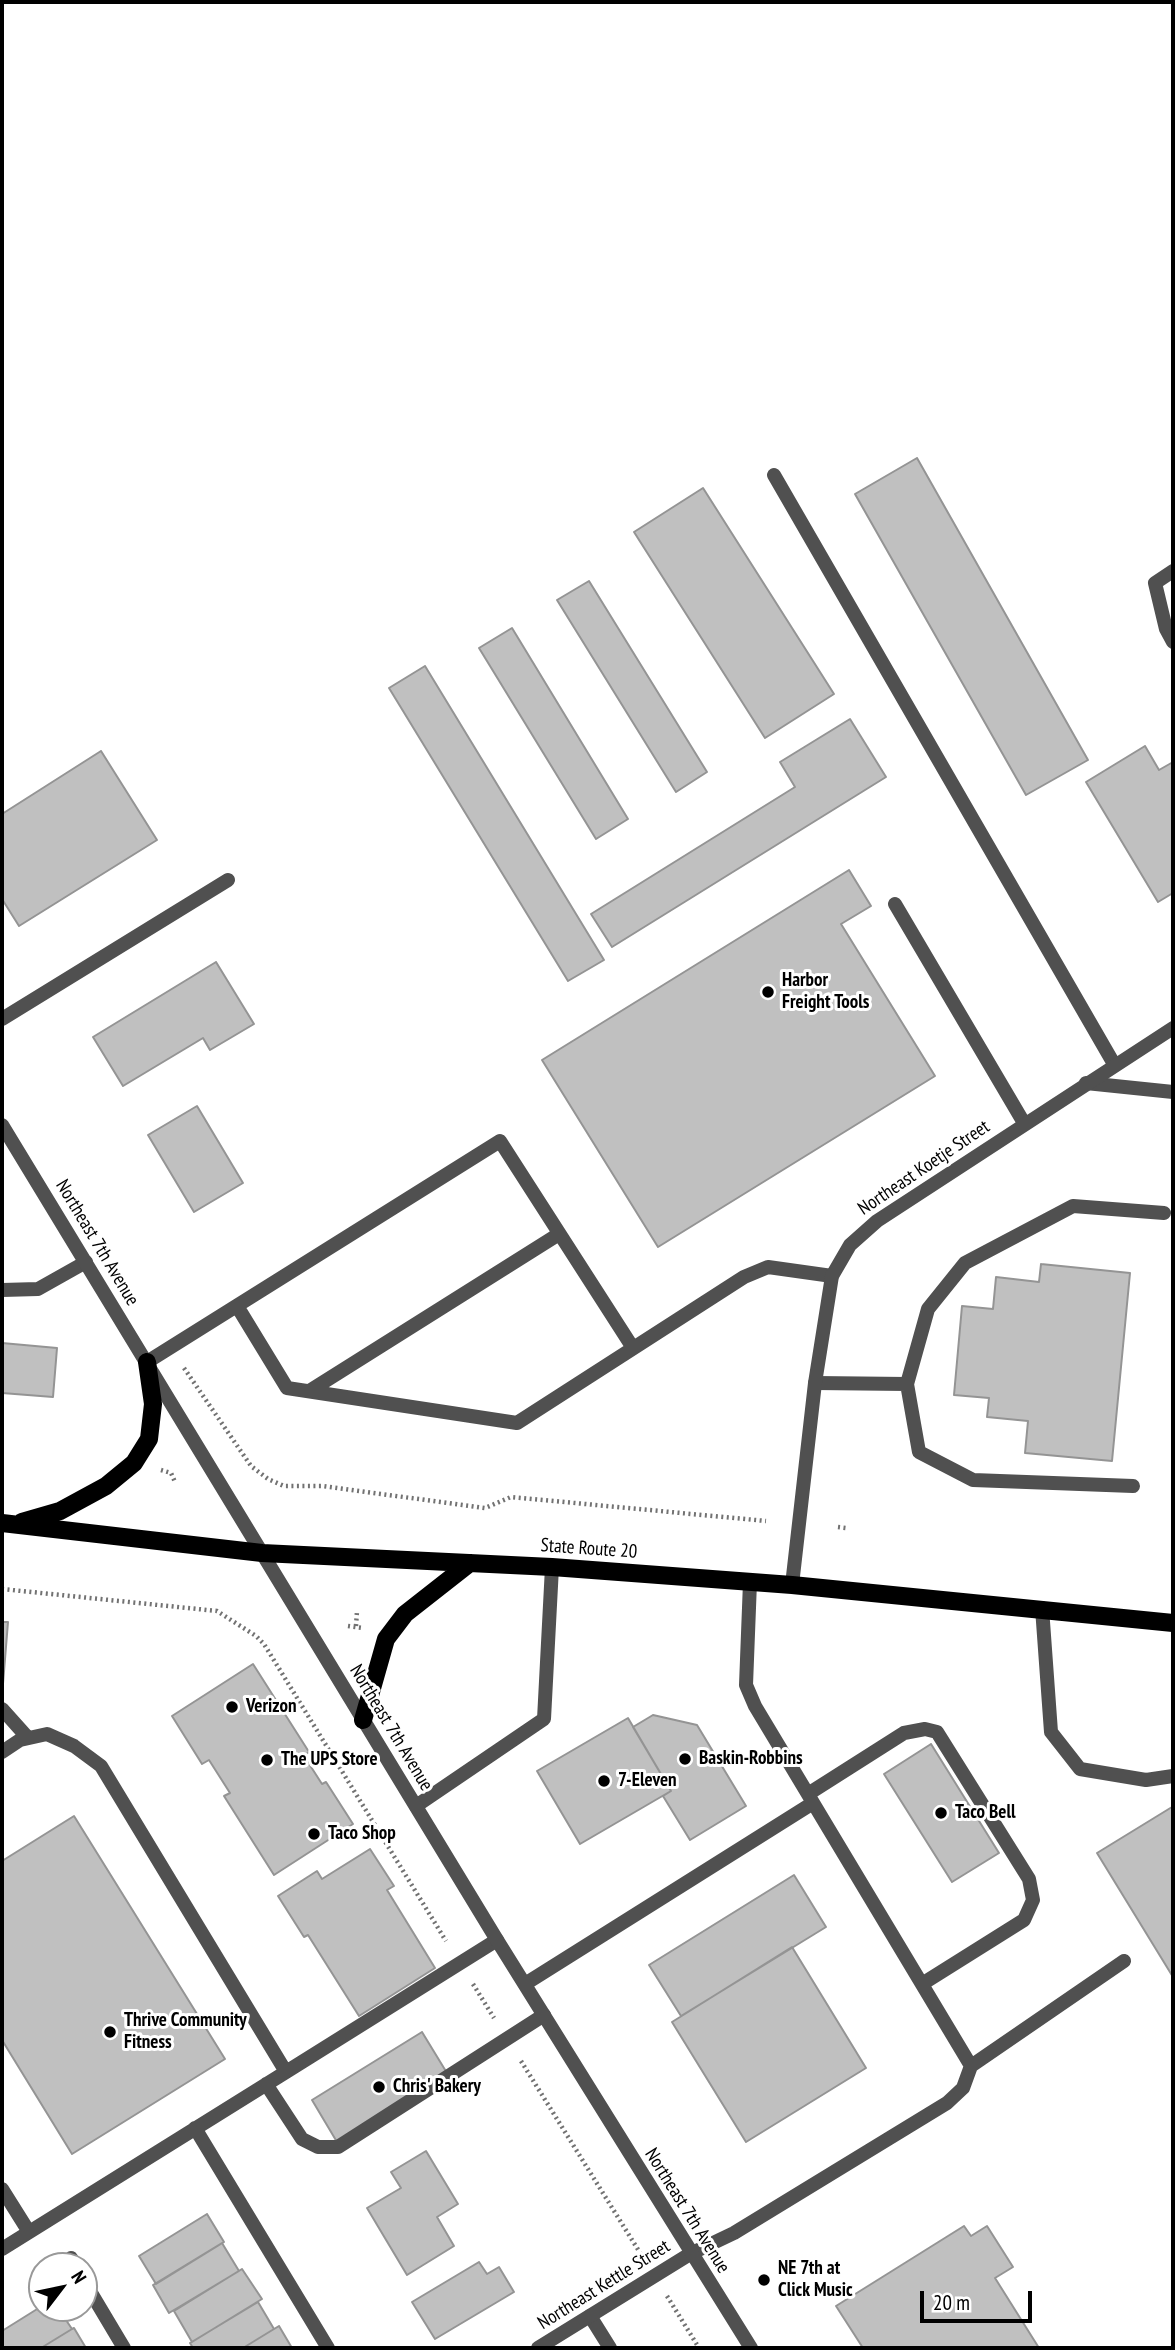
<!DOCTYPE html>
<html>
<head>
<meta charset="utf-8">
<style>
	body { margin:0 }
	#map { position:relative; width:1175px; height:2350px; overflow:hidden; background:#fff; font-family:"PT Sans Narrow",sans-serif }
	canvas { display:block }
	.frame { position:absolute; inset:0; border:4px solid #000; pointer-events:none }
	.north { position:absolute; left:28px; top:2252px; width:70px; height:70px; box-sizing:border-box; background:#fff; border:2px solid #999; border-radius:50%; rotate:58deg; font-size:19px; font-weight:700; line-height:28px; text-align:center; color:#000 }
	.north::after { content:''; display:block; margin:auto; width:24px; height:32px; background:#000; clip-path:polygon(50% 0,100% 100%,50% 72%,0 100%) }
	.scale { position:absolute; left:920px; top:2291px; width:112px; height:32px; box-sizing:border-box; border:4px solid #000; border-top:0; padding-left:9px; font-size:21px; line-height:24px; white-space:nowrap; color:#000; -webkit-text-stroke:5px #fff; paint-order:stroke }
</style>
</head>
<body>
<div id="map">
<canvas width="1175" height="2350"></canvas>
<div class="frame"></div>
<div class="north">N</div>
<div class="scale">20 m</div>
</div>
<script>
const g = document.querySelector('canvas').getContext('2d');
g.lineJoin = 'round';
function fillPath(path, color) { g.fillStyle = color; g.fill(path, 'evenodd'); }
const shape = rows => new Path2D(rows.map(r => 'M' + r).join(''));
function trace(path, color, width, dash) { g.strokeStyle = color; g.lineWidth = width; g.lineCap = dash ? 'butt' : 'round'; g.setLineDash(dash || []); g.stroke(path); }
function write(font, color, halo, rows, align = 'center') {
  g.font = font + ' "PT Sans Narrow",sans-serif'; g.lineWidth = 6; g.setLineDash([]); g.textBaseline = 'middle'; g.strokeStyle = halo; g.fillStyle = color; for (const [text, x, y, turn = 0] of rows) {
    g.save(); g.translate(x, y); g.rotate((+turn || 0) * Math.PI / 180); g.textAlign = isNaN(turn) ? turn : align; if (halo) g.strokeText(text, 0, 0); g.fillText(text, 0, 0); g.restore();
  }
}
const building = shape([
	[917,458,1088,760,1026,795,855,494,917,458],
	[703,488,834,694,765,738,634,532,703,488],
	[589,581,707,772,676,792,557,600,589,581],
	[512,628,628,819,596,839,479,648,512,628],
	[425,666,604,960,568,981,389,688,425,666],
	[850,719,886,777,612,947,591,914,795,787,780,762,850,719],
	[1145,746,1159,770,1173,762,1173,893,1158,902,1086,782,1145,746],
	[101,751,157,840,19,926,2,899,2,814,101,751],
	[849,870,871,906,841,924,935,1076,658,1247,542,1060,849,870],
	[216,962,254,1024,210,1050,203,1038,123,1086,93,1037,216,962],
	[197,1106,243,1183,194,1212,148,1135,197,1106],
	[1041,1264,1130,1273,1112,1461,1025,1453,1028,1421,987,1417,989,1398,954,1395,962,1306,993,1309,996,1277,1039,1282,1041,1264],
	[2,1343,57,1348,53,1397,2,1393,2,1343],
	[2,1622,8,1622,2,1696,2,1622],
	[253,1664,309,1752,304,1756,322,1784,326,1782,353,1824,274,1875,224,1796,230,1793,209,1760,202,1764,172,1716,253,1664],
	[653,1715,697,1725,746,1806,690,1840,663,1796,671,1791,633,1727,653,1715],
	[628,1718,671,1791,580,1844,537,1771,628,1718],
	[931,1744,999,1853,952,1882,884,1774,931,1744],
	[1172,1807,1173,1809,1173,1977,1097,1853,1172,1807],
	[74,1816,225,2059,72,2154,2,2040,2,1861,74,1816],
	[370,1849,394,1886,387,1890,435,1968,359,2016,308,1935,304,1937,278,1896,317,1871,322,1879,370,1849],
	[794,1875,826,1927,681,2016,649,1965,794,1875],
	[792,1947,866,2068,746,2142,672,2022,792,1947],
	[422,2032,447,2073,337,2142,312,2100,422,2032],
	[426,2151,458,2204,437,2217,454,2246,407,2275,367,2208,401,2188,391,2172,426,2151],
	[207,2214,224,2242,156,2284,139,2256,207,2214],
	[964,2226,971,2236,987,2226,1013,2267,995,2278,1039,2348,863,2348,836,2306,964,2226],
	[222,2243,239,2271,169,2313,153,2285,222,2243],
	[479,2262,487,2274,499,2267,514,2292,435,2339,412,2302,479,2262],
	[242,2269,262,2299,192,2342,174,2311,242,2269],
	[258,2302,274,2329,243,2348,193,2348,190,2343,258,2302],
	[42,2306,58,2308,72,2329,41,2348,2,2348,2,2331,42,2306],
	[279,2326,292,2348,243,2348,274,2329,279,2326],
	[74,2328,86,2348,41,2348,72,2329,74,2328]
]);
fillPath(building, '#c0c0c0');
trace(building, '#949494', 2);
trace(shape([
	[184,1368,251,1466,268,1479,284,1486,322,1486,485,1508,511,1497,766,1521],
	[161,1470,171,1473,175,1482],
	[838,1527,846,1528],
	[2,1589,217,1611,256,1636,264,1644,446,1941],
	[348,1626,362,1628],
	[356,1626,357,1611],
	[473,1984,494,2018],
	[521,2061,642,2256],
	[667,2296,699,2348]
]), '#727272', 4.5, [2, 3.5]);
trace(shape([
	[774,475,1114,1064],
	[1173,571,1155,583,1166,629,1173,642],
	[895,904,1024,1123],
	[2,1019,228,880],
	[1086,1083,1173,1092],
	[2,1290,38,1289,86,1262],
	[237,1306,287,1388,517,1423,744,1277,768,1267,832,1276],
	[147,1362,500,1141,633,1348],
	[815,1383,907,1384],
	[311,1390,559,1234],
	[1133,1486,973,1480,919,1452,907,1384,928,1309,965,1263,1073,1206,1164,1213],
	[1042,1608,1051,1732,1080,1769,1146,1780,1173,1776],
	[2,1709,28,1738],
	[2,1752,20,1740,47,1734,74,1746,101,1766,286,2072,497,1940],
	[808,1794,904,1733,925,1729,937,1732,1029,1879,1033,1900,1024,1920,922,1984],
	[416,1806,544,1719,552,1567],
	[525,1984,813,1803],
	[971,2066,1124,1961],
	[266,2084,302,2139,318,2147,338,2147,544,2015],
	[195,2128,328,2348],
	[2,2189,29,2232],
	[2,2249,286,2072],
	[690,2254,734,2233,947,2103,963,2088,971,2066,755,1706,746,1685,750,1582],
	[71,2258,75,2266],
	[84,2281,124,2348],
	[590,2316,610,2348]
]), '#505050', 14);
trace(shape([
	[792,1585,815,1383,832,1276,850,1245,877,1221,1173,1028],
	[538,2348,690,2254]
]), '#505050', 14);
trace(shape([
	[2,1125,497,1940,751,2348]
]), '#505050', 14);
trace(shape([
	[22,1522,60,1511,106,1486,134,1463,149,1439,153,1404,147,1362],
	[2,1523,262,1553,552,1567,792,1585,1173,1623],
	[363,1720,386,1639,405,1614,470,1563]
]), '#000', 18);
for (const [x, y, r, color] of [
	[768,992,7,"#000"],
	[232,1707,7,"#000"],
	[685,1759,7,"#000"],
	[267,1760,7,"#000"],
	[604,1781,7,"#000"],
	[941,1813,7,"#000"],
	[314,1834,7,"#000"],
	[110,2032,7,"#000"],
	[379,2087,7,"#000"],
	[764,2280,7,"#000"]
]) { const dot = new Path2D(); dot.arc(x, y, r, 0, 2 * Math.PI); g.fillStyle = color; g.fill(dot); trace(dot, '#fff', 2.5); }
write('bold 19px', '#000', '#fff', [
	["Harbor",782,981],
	["Freight Tools",782,1003],
	["Verizon",246,1707],
	["Baskin-Robbins",699,1759],
	["The UPS Store",281,1760],
	["7-Eleven",618,1781],
	["Taco Bell",955,1813],
	["Taco Shop",328,1834],
	["Thrive Community",124,2021],
	["Fitness",124,2043],
	["Chris' Bakery",393,2087],
	["NE 7th at",778,2269],
	["Click Music",778,2291]
], 'left');
write('19px', '#000', '#fff', [
	["Northeast Koetje Street",924,1168,-34],
	["Northeast 7th Avenue",97,1243,59],
	["State Route 20",589,1549,4],
	["Northeast 7th Avenue",391,1728,59],
	["Northeast 7th Avenue",687,2211,58],
	["Northeast Kettle Street",604,2285,-32]
]);
</script>
</body>
</html>
